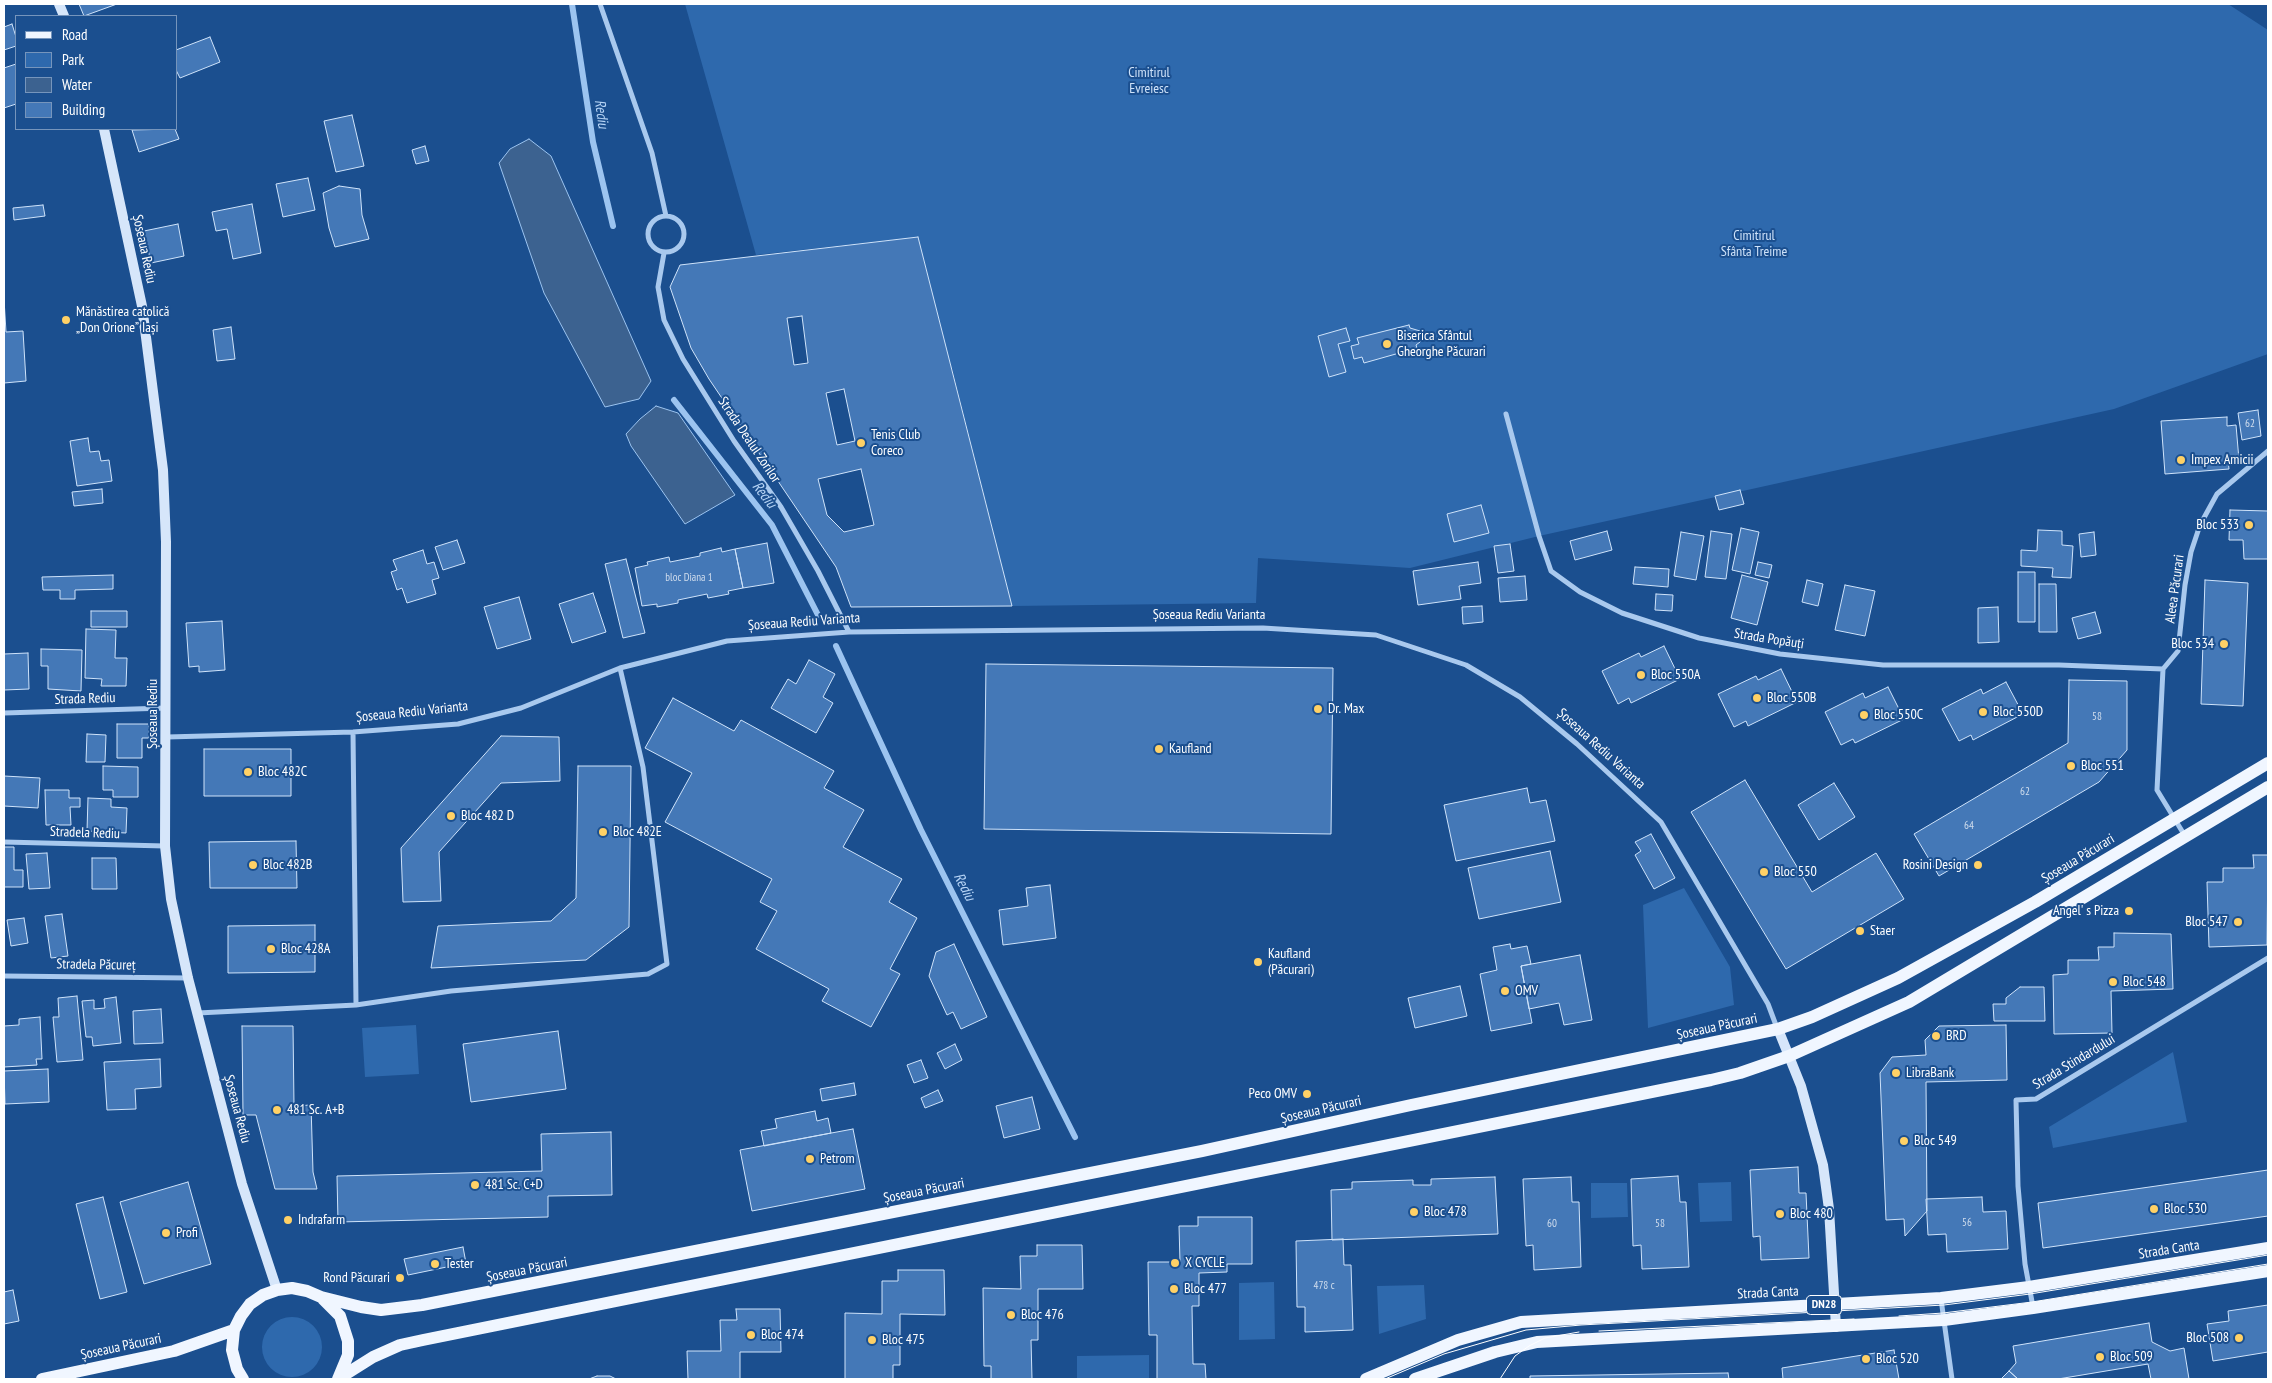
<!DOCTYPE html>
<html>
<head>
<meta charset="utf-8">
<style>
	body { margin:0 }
	#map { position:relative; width:2272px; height:1383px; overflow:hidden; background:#1b4f8f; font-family:"PT Sans Narrow",sans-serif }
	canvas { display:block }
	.frame { position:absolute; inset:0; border:5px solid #fff; pointer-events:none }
	.legend { position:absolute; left:15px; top:15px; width:162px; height:115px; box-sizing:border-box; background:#1b4f8f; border:1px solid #7695bc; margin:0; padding:6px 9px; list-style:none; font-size:15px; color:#fff }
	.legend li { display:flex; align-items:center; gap:10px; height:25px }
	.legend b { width:25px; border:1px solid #7695bc }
</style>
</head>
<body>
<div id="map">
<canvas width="2272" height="1383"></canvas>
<div class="frame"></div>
<ul class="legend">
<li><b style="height:6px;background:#f0f6ff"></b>Road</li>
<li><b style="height:14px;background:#2e69ad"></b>Park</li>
<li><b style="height:14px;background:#3c6290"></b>Water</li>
<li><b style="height:14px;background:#4478b7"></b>Building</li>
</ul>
</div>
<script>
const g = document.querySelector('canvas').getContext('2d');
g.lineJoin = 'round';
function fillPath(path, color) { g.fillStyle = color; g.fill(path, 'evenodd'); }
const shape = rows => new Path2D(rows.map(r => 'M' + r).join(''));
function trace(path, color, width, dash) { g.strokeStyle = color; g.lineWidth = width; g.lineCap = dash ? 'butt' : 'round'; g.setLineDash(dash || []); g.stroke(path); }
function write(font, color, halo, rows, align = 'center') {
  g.font = font + ' "PT Sans Narrow",sans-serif'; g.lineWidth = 4; g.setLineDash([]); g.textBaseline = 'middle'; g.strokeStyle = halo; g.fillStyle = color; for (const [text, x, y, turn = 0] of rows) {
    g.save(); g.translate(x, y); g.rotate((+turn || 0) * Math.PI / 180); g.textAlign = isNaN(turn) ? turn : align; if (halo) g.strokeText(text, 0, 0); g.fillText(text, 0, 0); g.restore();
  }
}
fillPath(shape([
	[685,4,2228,4,2268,30,2268,354,2114,409,1539,536,1410,568,1258,558,1256,603,1012,606,952,368,901,376,951,367,918,237,756,255],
	[1684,888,1730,967,1734,1005,1648,1028,1643,905],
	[416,1025,419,1074,365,1077,362,1028],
	[2173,1052,2187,1122,2053,1148,2049,1127],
	[1731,1182,1732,1221,1700,1222,1698,1183],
	[1591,1183,1627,1183,1628,1217,1591,1218],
	[1274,1282,1275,1339,1239,1340,1239,1283],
	[1424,1285,1426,1319,1379,1334,1377,1286],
	'262 1347a30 30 0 1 1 60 0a30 30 0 1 1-60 0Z',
	[1149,1355,1149,1379,1077,1379,1077,1356]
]), '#2e69ad');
const water = shape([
	[529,139,551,156,651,381,639,399,605,407,544,293,499,163,510,149,529,139],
	[656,406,678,413,735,495,685,524,631,446,626,434,640,419,656,406]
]);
fillPath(water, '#3c6290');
trace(water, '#9cc4f0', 1);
trace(shape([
	[572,4,593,142,613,226],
	[674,400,772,525,818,615],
	[836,646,921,830,1075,1137]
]), '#9cc4f0', 6);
const building = shape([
	[79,4,117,4,84,16,79,4],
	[12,24,16,37,16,46,4,50,4,27,12,24],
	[210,37,220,62,180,78,176,70,176,50,210,37],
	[16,64,16,104,4,108,4,68,16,64],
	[352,115,364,166,336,172,324,121,352,115],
	[175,129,179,139,139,152,132,130,175,129],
	[425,146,429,161,416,164,412,150,425,146],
	[308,178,315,210,283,217,276,184,308,178],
	[339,186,360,189,362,215,369,239,335,247,329,228,323,193,339,186],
	[252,204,261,253,233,259,227,229,216,231,212,212,252,204],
	[43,205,45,216,14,220,13,208,43,205],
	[178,224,184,256,151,263,144,231,178,224],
	[918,237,1012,606,851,607,836,567,709,379,691,348,670,287,680,265,918,237],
	[4,299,6,332,23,331,26,381,4,383,4,299],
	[802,316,808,363,794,365,787,318,802,316],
	[1409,325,1410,328,1420,331,1422,336,1420,342,1416,345,1417,348,1364,363,1362,357,1354,359,1351,346,1359,344,1357,338,1409,325],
	[231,327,235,359,217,361,213,330,231,327],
	[1346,328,1350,341,1338,344,1346,372,1329,377,1318,336,1346,328],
	[844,389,855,441,837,445,826,393,844,389],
	[2258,410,2261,436,2242,440,2238,413,2258,410],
	[2227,417,2227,426,2236,425,2239,460,2228,460,2229,469,2165,474,2161,421,2227,417],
	[88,438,90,452,99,451,101,461,109,460,112,481,77,486,70,441,88,438],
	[861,469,874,525,844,532,827,515,818,479,861,469],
	[102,489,103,503,74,506,72,492,102,489],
	[1740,490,1744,504,1719,510,1715,496,1740,490],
	[1481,505,1489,533,1454,542,1447,514,1481,505],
	[2230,510,2268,511,2268,559,2244,559,2243,540,2229,540,2230,510],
	[1741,528,1759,532,1750,574,1732,570,1741,528],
	[2038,530,2062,531,2062,545,2073,546,2071,578,2052,577,2053,568,2021,566,2021,550,2037,551,2038,530],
	[1607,531,1612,550,1575,560,1570,541,1607,531],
	[1711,531,1732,534,1726,579,1705,577,1711,531],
	[1681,532,1704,536,1696,580,1674,576,1681,532],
	[2094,532,2096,555,2081,557,2079,534,2094,532],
	[457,540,465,563,443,570,435,547,457,540],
	[767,543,774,583,743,588,735,549,767,543],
	[1510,544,1514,571,1498,573,1494,546,1510,544],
	[721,548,722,552,735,549,743,588,728,591,729,594,708,598,707,594,678,600,678,603,657,607,657,604,642,606,635,568,648,565,647,562,669,557,670,562,700,556,700,553,721,548],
	[423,550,427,564,434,562,439,578,432,580,436,594,407,603,402,588,397,590,391,572,397,570,393,560,423,550],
	[626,559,645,633,623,638,605,564,626,559],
	[1478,562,1481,583,1459,586,1461,599,1418,605,1413,571,1478,562],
	[1758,562,1772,565,1769,578,1755,575,1758,562],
	[1635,567,1669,569,1668,587,1633,584,1635,567],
	[2018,572,2035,572,2035,622,2018,622,2018,572],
	[113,575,113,589,75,590,75,599,60,599,60,590,43,590,42,577,113,575],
	[1742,575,1768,582,1757,625,1731,618,1742,575],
	[1525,576,1527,600,1500,602,1498,578,1525,576],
	[1807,580,1823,584,1818,606,1802,602,1807,580],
	[2205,580,2248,583,2243,706,2201,704,2205,580],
	[2039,584,2056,584,2057,632,2039,632,2039,584],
	[1845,585,1875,591,1865,636,1835,630,1845,585],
	[593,593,606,632,572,643,559,604,593,593],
	[1656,594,1673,595,1672,611,1655,610,1656,594],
	[519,597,531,639,497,649,484,607,519,597],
	[1482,606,1483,622,1463,624,1462,607,1482,606],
	[1998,607,1999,642,1978,643,1978,608,1998,607],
	[91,611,127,611,127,627,91,627,91,611],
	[2095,612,2101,633,2078,639,2072,618,2095,612],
	[222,621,225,670,199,672,199,666,189,667,186,623,222,621],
	[86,629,116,630,115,658,127,658,126,686,101,686,102,679,85,678,86,629],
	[1664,646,1680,679,1631,703,1629,698,1618,704,1602,671,1639,653,1641,657,1664,646],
	[41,649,82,650,81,691,48,689,48,666,41,666,41,649],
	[28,653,29,689,4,690,4,654,28,653],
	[809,660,835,674,823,697,833,703,816,733,771,708,788,679,796,684,809,660],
	[986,664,1333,668,1331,834,984,829,986,664],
	[1781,669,1797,702,1748,726,1746,721,1734,727,1718,694,1756,676,1758,680,1781,669],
	[2069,680,2127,681,2127,750,2099,782,1939,876,1914,834,2068,743,2069,680],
	[2006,682,2023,714,1973,740,1971,735,1959,741,1942,709,1981,689,1983,694,2006,682],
	[1888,687,1904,719,1855,743,1853,739,1841,745,1825,712,1863,693,1865,698,1888,687],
	[673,698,734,731,741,720,834,771,824,788,864,810,843,847,902,879,889,902,917,918,890,969,900,974,871,1027,822,1001,829,989,756,949,777,911,760,902,772,879,665,822,692,773,645,748,673,698],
	[117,724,149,724,149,738,142,738,142,758,117,758,117,724],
	[87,734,106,735,105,762,86,762,87,734],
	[501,736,559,737,560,781,501,783,439,852,441,901,403,902,401,848,501,736],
	[204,749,291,749,291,796,204,796,204,749],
	[103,766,138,767,138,797,113,797,113,790,103,790,103,766],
	[578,766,631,766,629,927,586,960,431,968,438,926,551,921,576,898,578,766],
	[4,776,40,778,38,808,4,806,4,776],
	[1745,780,1812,892,1876,853,1904,899,1786,969,1691,812,1745,780],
	[1834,783,1855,817,1819,840,1798,805,1834,783],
	[1527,788,1530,803,1546,800,1555,841,1456,861,1444,805,1527,788],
	[45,790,69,790,69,798,80,798,80,807,70,807,71,825,46,825,45,790],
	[88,798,111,799,111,807,127,808,126,833,87,831,88,798],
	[1651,834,1675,878,1654,889,1635,855,1641,851,1635,842,1651,834],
	[296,841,297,888,210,888,209,842,296,841],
	[4,847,14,847,14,870,23,870,23,887,4,887,4,847],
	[1550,851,1561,902,1479,919,1468,868,1550,851],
	[47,853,50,888,29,889,26,854,47,853],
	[2253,855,2268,855,2267,945,2209,947,2207,882,2223,882,2223,868,2254,868,2253,855],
	[92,858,116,858,117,889,92,889,92,858],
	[1050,885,1056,938,1003,945,999,910,1028,906,1026,888,1050,885],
	[62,914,68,956,51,958,45,916,62,914],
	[24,918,28,943,11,946,7,920,24,918],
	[315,925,315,972,228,973,228,926,315,925],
	[2114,933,2171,934,2173,989,2111,991,2112,1033,2054,1034,2053,975,2068,974,2068,960,2099,960,2098,947,2114,947,2114,933],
	[954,944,987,1017,961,1029,953,1012,947,1015,929,976,936,952,954,944],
	[1510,944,1511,949,1527,946,1531,964,1521,966,1532,1023,1491,1031,1480,974,1497,970,1493,947,1510,944],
	[1580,955,1592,1020,1564,1025,1559,1003,1529,1009,1521,966,1580,955],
	[1460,986,1467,1016,1415,1028,1408,998,1460,986],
	[2020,987,2044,987,2045,1021,1994,1021,1993,1004,2006,1004,2006,998,2020,987],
	[77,996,83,1060,57,1062,53,1017,59,1017,58,998,77,996],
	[116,997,121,1043,93,1046,92,1037,86,1037,82,1001,94,1000,94,1009,105,1008,104,999,116,997],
	[161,1009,163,1043,134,1044,133,1011,161,1009],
	[40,1017,42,1059,36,1059,37,1065,4,1067,4,1026,19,1025,19,1019,40,1017],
	[2006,1025,2007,1080,1926,1082,1927,1211,1905,1236,1904,1219,1886,1220,1880,1073,1892,1057,1926,1055,1925,1040,1939,1026,2006,1025],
	[242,1026,293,1026,294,1106,311,1105,313,1172,317,1189,275,1189,256,1115,243,1115,242,1026],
	[558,1031,566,1089,471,1102,463,1044,558,1031],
	[955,1044,962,1060,945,1069,937,1053,955,1044],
	[160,1059,161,1087,135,1089,136,1109,107,1110,104,1062,160,1059],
	[921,1060,928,1078,914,1083,907,1065,921,1060],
	[48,1069,49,1102,5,1104,4,1071,48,1069],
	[854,1083,856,1095,822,1101,820,1089,854,1083],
	[938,1090,943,1101,925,1108,921,1098,938,1090],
	[1032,1097,1040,1129,1004,1138,996,1106,1032,1097],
	[815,1111,817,1121,828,1118,831,1133,764,1146,761,1131,777,1128,775,1119,815,1111],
	[853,1129,865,1189,752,1211,740,1150,853,1129],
	[611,1132,612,1195,548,1196,548,1217,338,1222,337,1176,542,1171,541,1134,611,1132],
	[1798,1167,1799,1193,1806,1193,1809,1258,1761,1260,1760,1236,1753,1237,1750,1170,1798,1167],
	[2268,1170,2268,1216,2043,1248,2038,1203,2268,1170],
	[1678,1176,1680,1202,1686,1202,1689,1267,1642,1269,1641,1245,1633,1246,1631,1179,1678,1176],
	[1495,1177,1498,1234,1332,1240,1331,1190,1352,1189,1352,1182,1413,1180,1413,1185,1431,1185,1431,1179,1495,1177],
	[1571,1177,1572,1202,1579,1202,1581,1267,1534,1270,1533,1245,1526,1246,1523,1179,1571,1177],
	[188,1182,211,1264,144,1284,120,1202,188,1182],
	[103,1197,127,1292,100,1299,76,1204,103,1197],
	[1982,1197,1983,1212,2006,1211,2008,1249,1947,1252,1946,1234,1928,1235,1926,1199,1982,1197],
	[1198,1217,1252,1217,1252,1264,1227,1264,1227,1272,1199,1273,1199,1306,1192,1306,1193,1364,1205,1364,1206,1379,1157,1379,1157,1335,1149,1335,1148,1262,1180,1262,1179,1226,1198,1226,1198,1217],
	[1343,1239,1344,1265,1351,1265,1353,1330,1305,1332,1305,1307,1297,1307,1296,1241,1343,1239],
	[1037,1245,1082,1245,1083,1289,1038,1289,1038,1340,1031,1340,1032,1379,991,1379,991,1366,984,1366,983,1288,1021,1289,1020,1256,1037,1256,1037,1245],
	[463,1247,466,1263,408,1275,404,1259,463,1247],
	[898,1270,944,1270,945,1315,900,1314,900,1365,893,1365,893,1379,845,1379,845,1313,882,1314,882,1281,898,1281,898,1270],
	[13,1290,19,1321,4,1324,4,1292,13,1290],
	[2268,1305,2268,1352,2213,1361,2207,1324,2229,1321,2228,1311,2268,1305],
	[736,1309,780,1309,781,1352,740,1352,740,1379,688,1379,687,1351,721,1351,720,1320,737,1320,736,1309],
	[2149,1323,2152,1342,2170,1351,2184,1348,2189,1379,2151,1379,2148,1364,2058,1379,2018,1379,2009,1371,2016,1363,2013,1346,2149,1323],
	[1894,1350,1899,1379,1783,1379,1782,1368,1894,1350],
	[2009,1371,2018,1379,2001,1379,2009,1371],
	[1728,1373,1729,1379,1530,1379,1530,1376,1728,1373],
	[597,1376,610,1376,616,1379,589,1379,597,1376]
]);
fillPath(building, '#4478b7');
trace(building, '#cfe3fa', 1);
trace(shape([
	[600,4,652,153,666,216],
	'648 234a18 18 0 1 1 36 0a18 18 0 1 1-36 0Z',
	[664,253,658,287,664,320,683,359,734,441,781,507,818,571,849,632],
	[1506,414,1539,536,1551,571,1580,592,1622,613,1699,638,1780,654,1883,665,2059,665,2163,669],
	[4,713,166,708],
	[167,737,353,732,458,724,521,708,620,668,727,641,849,632,1263,628,1376,635,1466,665,1520,697,1577,744,1661,822,1768,1004,1777,1028],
	[2185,836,2157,790,2163,669,2178,651,2185,585,2191,552,2200,525,2217,494,2268,451],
	[4,842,165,846],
	[4,976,188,978],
	[356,1005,451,991,648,974,667,964,643,767,620,668],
	[198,1013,356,1005,353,732],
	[1941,1299,1952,1379],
	[2033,1307,2025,1264,2018,1186,2016,1100,2036,1099,2268,958]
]), '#a9c9ee', 5);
trace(shape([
	[59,4,64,16],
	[104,129,142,306,163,470,166,542,165,846,171,899,188,978,242,1184,277,1290],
	[1778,1029,1801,1086,1823,1165,1829,1209,1836,1327]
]), '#d6e6fa', 10);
trace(shape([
	[323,1299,340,1316,348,1341,348,1355,338,1379],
	[42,1379,174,1351,234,1330],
	[243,1379,237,1369,232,1350,234,1330,241,1316,250,1304,263,1295,277,1290,292,1288,307,1291,321,1297,361,1307,381,1310,422,1305,1202,1151,1411,1105,1778,1029,1812,1017,1898,978,2035,902,2268,763],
	[338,1379,373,1357,400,1345,423,1340,1711,1080,1740,1073,1789,1056,1909,1002,2268,787],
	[1366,1379,1458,1340,1521,1322,1941,1298,2029,1287,2268,1248],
	[1415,1379,1495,1352,1537,1342,1944,1320,2033,1308,2268,1271]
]), '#f0f6ff', 12);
trace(shape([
	[1899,1316,1943,1313,2032,1302,2268,1264],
	[1599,1331,1854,1319],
	[1385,1379,1444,1354,1526,1330,1581,1325,1944,1305,2030,1294,2268,1255],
	[1500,1379,1515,1356,1529,1346,1545,1338,1579,1332]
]), '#fff', 1);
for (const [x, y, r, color] of [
	[66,320,5,"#ffd166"],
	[1387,344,5,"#ffd166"],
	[861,443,5,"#ffd166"],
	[2181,460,5,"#ffd166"],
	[2249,525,5,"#ffd166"],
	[2224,644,5,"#ffd166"],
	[1641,675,5,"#ffd166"],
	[1757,698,5,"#ffd166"],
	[1318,709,5,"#ffd166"],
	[1983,712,5,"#ffd166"],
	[1864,715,5,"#ffd166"],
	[1159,749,5,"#ffd166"],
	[2071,766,5,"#ffd166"],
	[248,772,5,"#ffd166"],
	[451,816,5,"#ffd166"],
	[603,832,5,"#ffd166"],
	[253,865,5,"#ffd166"],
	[1978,865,5,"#ffd166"],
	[1764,872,5,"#ffd166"],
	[2129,911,5,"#ffd166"],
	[2238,922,5,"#ffd166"],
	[1860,931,5,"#ffd166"],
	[271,949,5,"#ffd166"],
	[1258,962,5,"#ffd166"],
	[2113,982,5,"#ffd166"],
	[1505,991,5,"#ffd166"],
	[1936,1036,5,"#ffd166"],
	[1896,1073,5,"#ffd166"],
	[1307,1094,5,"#ffd166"],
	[277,1110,5,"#ffd166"],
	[1904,1141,5,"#ffd166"],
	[810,1159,5,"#ffd166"],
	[475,1185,5,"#ffd166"],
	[2154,1209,5,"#ffd166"],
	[1414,1212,5,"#ffd166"],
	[1780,1214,5,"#ffd166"],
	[288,1220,5,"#ffd166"],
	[166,1233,5,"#ffd166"],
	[1175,1263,5,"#ffd166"],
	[435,1264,5,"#ffd166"],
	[400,1278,5,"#ffd166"],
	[1174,1289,5,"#ffd166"],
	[1011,1315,5,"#ffd166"],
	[751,1335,5,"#ffd166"],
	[2239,1338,5,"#ffd166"],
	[872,1340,5,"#ffd166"],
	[2100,1357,5,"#ffd166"],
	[1866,1359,5,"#ffd166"]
]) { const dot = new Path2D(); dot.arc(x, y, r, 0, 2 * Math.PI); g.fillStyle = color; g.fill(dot); trace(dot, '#1b4f8f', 2); }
write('11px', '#d0dded', null, [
	["62",2250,424],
	["bloc Diana 1",689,578],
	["58",2097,717],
	["62",2025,792],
	["64",1969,826],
	["56",1967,1223],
	["60",1552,1224],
	["58",1660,1224],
	["478 c",1324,1286]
]);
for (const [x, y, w] of [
	[1824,1305,35]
]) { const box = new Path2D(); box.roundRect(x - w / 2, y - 9.5, w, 19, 4); g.fillStyle = '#1b4f8f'; g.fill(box); trace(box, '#fff', 1); }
write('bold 12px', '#fff', null, [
	["DN28",1824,1305]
]);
write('14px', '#cfe3fa', '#1b4f8f', [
	["Cimitirul",1149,73],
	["Evreiesc",1149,89],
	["Cimitirul",1754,236],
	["Sfânta Treime",1754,252]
]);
write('14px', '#fff', '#1b4f8f', [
	["Șoseaua Rediu",144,249,78],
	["Strada Dealul Zorilor",749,440,56],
	["Aleea Păcurari",2175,589,-82],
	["Șoseaua Rediu Varianta",1209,615],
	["Șoseaua Rediu Varianta",804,622,-4],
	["Strada Popăuți",1769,639,9],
	["Strada Rediu",85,699,-2],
	["Șoseaua Rediu Varianta",412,712,-6],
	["Șoseaua Rediu",153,714,-90],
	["Șoseaua Rediu Varianta",1601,749,42],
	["Stradela Rediu",85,833,2],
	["Șoseaua Păcurari",2078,859,-31],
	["Stradela Păcureț",96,965,1],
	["Șoseaua Păcurari",1717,1027,-12],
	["Strada Stindardului",2074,1062,-31],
	["Șoseaua Rediu",237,1109,75],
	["Șoseaua Păcurari",1321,1110,-13],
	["Șoseaua Păcurari",924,1191,-11],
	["Strada Canta",2169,1250,-9],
	["Șoseaua Păcurari",527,1270,-11],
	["Strada Canta",1768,1293,-3],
	["Șoseaua Păcurari",121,1347,-12]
]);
write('14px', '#fff', '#1b4f8f', [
	["Mănăstirea catolică",76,312],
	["„Don Orione” Iași",76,328],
	["Biserica Sfântul",1397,336],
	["Gheorghe Păcurari",1397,352],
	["Tenis Club",871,435],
	["Coreco",871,451],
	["Impex Amicii",2191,460],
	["Bloc 533",2239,525,"right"],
	["Bloc 534",2214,644,"right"],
	["Bloc 550A",1651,675],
	["Bloc 550B",1767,698],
	["Dr. Max",1328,709],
	["Bloc 550D",1993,712],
	["Bloc 550C",1874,715],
	["Kaufland",1169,749],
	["Bloc 551",2081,766],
	["Bloc 482C",258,772],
	["Bloc 482 D",461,816],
	["Bloc 482E",613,832],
	["Bloc 482B",263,865],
	["Rosini Design",1968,865,"right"],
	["Bloc 550",1774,872],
	["Angel' s Pizza",2119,911,"right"],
	["Bloc 547",2228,922,"right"],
	["Staer",1870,931],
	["Bloc 428A",281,949],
	["Kaufland",1268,954],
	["(Păcurari)",1268,970],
	["Bloc 548",2123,982],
	["OMV",1515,991],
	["BRD",1946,1036],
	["LibraBank",1906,1073],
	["Peco OMV",1297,1094,"right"],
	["481 Sc. A+B",287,1110],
	["Bloc 549",1914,1141],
	["Petrom",820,1159],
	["481 Sc. C+D",485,1185],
	["Bloc 530",2164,1209],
	["Bloc 478",1424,1212],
	["Bloc 480",1790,1214],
	["Indrafarm",298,1220],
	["Profi",176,1233],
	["X CYCLE",1185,1263],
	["Tester",445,1264],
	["Rond Păcurari",390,1278,"right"],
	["Bloc 477",1184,1289],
	["Bloc 476",1021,1315],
	["Bloc 474",761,1335],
	["Bloc 508",2229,1338,"right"],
	["Bloc 475",882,1340],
	["Bloc 509",2110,1357],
	["Bloc 520",1876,1359]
], 'left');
write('italic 15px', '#b5d3f5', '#1b4f8f', [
	["Rediu",601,114,82],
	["Rediu",764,495,52],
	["Rediu",964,887,63]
]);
</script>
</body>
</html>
